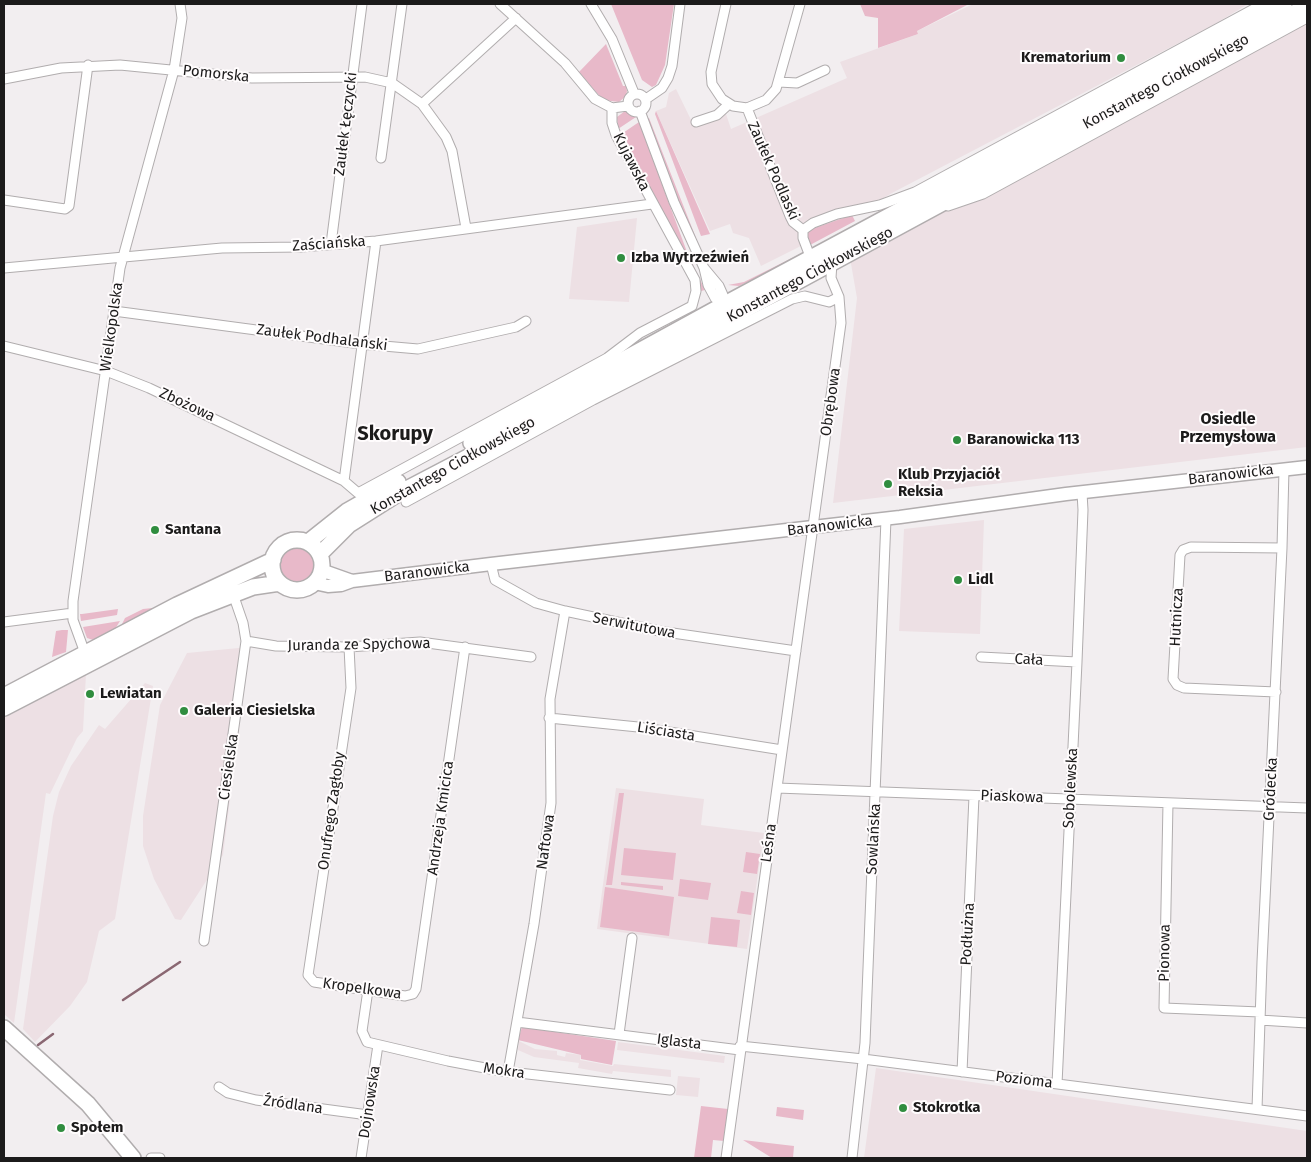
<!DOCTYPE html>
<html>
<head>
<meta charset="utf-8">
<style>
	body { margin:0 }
	#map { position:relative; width:1311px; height:1162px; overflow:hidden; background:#f2eef0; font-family:"Fira Sans",sans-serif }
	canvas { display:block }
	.frame { position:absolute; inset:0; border:5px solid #1c1b1b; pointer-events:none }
</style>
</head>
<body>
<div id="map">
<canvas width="1311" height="1162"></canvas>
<div class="frame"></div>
</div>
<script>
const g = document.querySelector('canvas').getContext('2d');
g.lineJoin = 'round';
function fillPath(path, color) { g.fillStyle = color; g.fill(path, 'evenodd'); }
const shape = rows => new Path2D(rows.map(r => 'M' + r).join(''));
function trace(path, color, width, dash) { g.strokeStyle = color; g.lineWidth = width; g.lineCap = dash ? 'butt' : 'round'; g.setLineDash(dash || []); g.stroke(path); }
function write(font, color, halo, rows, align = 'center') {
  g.font = font + ' "Fira Sans",sans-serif'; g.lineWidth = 4; g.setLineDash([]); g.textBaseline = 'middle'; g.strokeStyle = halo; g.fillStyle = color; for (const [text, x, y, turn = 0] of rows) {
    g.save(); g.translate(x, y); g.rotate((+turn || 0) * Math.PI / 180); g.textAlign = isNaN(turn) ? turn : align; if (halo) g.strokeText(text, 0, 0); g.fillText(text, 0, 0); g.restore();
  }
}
fillPath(shape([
	[973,4,1248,4,1215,24,892,193,797,248,761,266,749,238,733,233,730,224,710,231,656,111,666,107,669,93,676,89,694,126,726,114,731,129,847,78,840,62,918,34,917,31],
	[1307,8,1307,447,833,503,857,298,850,258],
	[637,218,629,302,569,299,577,227],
	[984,520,980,634,899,631,904,529],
	[249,647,223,855,181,920,175,919,154,879,143,846,143,816,160,705,187,653],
	[86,674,83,731,77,738,50,794,46,793,14,1023,4,1014,4,718],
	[145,683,153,686,115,919,99,931,87,982,70,1006,35,1042,23,1029,53,816,59,792,71,766,99,725,105,729],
	[616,788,704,799,701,825,764,833,747,949,597,929],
	[519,1041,535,1049,557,1051,557,1055,565,1057,566,1053,581,1055,580,1060,613,1066,614,1064,671,1070,671,1077,613,1071,612,1074,578,1068,579,1063,534,1057,518,1050],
	[618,1042,725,1056,724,1063,617,1050],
	[876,1068,1307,1131,1307,1158,864,1158],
	[678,1076,700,1078,698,1097,676,1095]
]), '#ede0e4');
fillPath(shape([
	[611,4,674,4,665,65,656,85,652,87,642,80],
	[860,4,969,4,917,31,918,34,878,48,878,18,865,16],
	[606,44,623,86,626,86,627,91,626,96,619,102,603,100,579,72],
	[625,111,636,117,618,129,617,117],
	[656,111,710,234,701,236,655,114],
	[649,118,696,238,692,235,646,119],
	[639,122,687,252,705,290,701,291,690,260,662,214,620,135],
	[852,215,855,221,810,245,807,237,809,230],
	[802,253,802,256,739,286,728,285,744,282],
	'280 565a18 18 0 1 1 36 0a18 18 0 1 1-36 0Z',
	[162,607,120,628,125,618,143,609],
	[118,609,117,615,81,621,80,614,82,614],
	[120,621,115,629,93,640,87,638,83,627],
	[62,630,68,630,66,652,52,657,56,631],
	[619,793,624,793,612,885,606,885],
	[624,848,676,853,673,880,621,875],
	[746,852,760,854,757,874,743,872],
	[680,879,711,883,708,900,678,896],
	[621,882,663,886,663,890,621,885],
	[605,887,674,897,669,936,600,927],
	[741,891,754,893,751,915,737,913],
	[711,917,740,920,737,947,708,944],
	[522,1027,616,1041,612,1065,581,1059,581,1055,518,1040],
	[701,1106,728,1109,724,1141,713,1140,711,1158,694,1158],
	[777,1107,804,1110,803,1120,776,1116],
	[743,1140,794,1146,793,1158,772,1158]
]), '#e8b9c9');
trace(shape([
	[123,1000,180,962],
	[38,1045,53,1034]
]), '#8a6772', 2.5);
const street = shape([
	[500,4,565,63,595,99,612,108,628,106],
	[591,4,612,39,634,93],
	[726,4,711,72,712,84,722,99,733,106,747,108,766,100,776,89,800,4],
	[4,79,61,68,120,65,252,78,365,77,392,83,422,104,446,137,452,151,466,228],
	[779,82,797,83,825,70],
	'628 103a9 9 0 1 1 18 0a9 9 0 1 1-18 0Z',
	[646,99,662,88,668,78,672,66,680,4],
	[422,104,516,18],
	[747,108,790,216,793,222,803,230],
	[640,111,674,202,704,268,708,285,715,298,723,305],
	[696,122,717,115,729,104],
	[381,158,402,4],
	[4,200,65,209,69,206,88,65],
	[948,206,983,194,1307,18],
	[803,230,813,223,837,214,880,205,915,192,1263,4],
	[803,230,803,238,811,259],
	[331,244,362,4],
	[4,268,222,248,301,247,376,241,652,204],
	[704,268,719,286,723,295,723,305],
	[114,311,361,344,418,349,516,327,526,321],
	[4,346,106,371,149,388,344,481,358,493,607,358,640,333,692,306,696,291,695,280,616,135,612,123,612,108],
	[344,481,376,241],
	[406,502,593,400,792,299,805,296,829,302,839,297],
	[491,564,495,580,536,603,565,611,659,631,796,651],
	[4,622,73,613],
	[246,641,276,646,349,647,420,642,531,657],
	[349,647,351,688,308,975,314,982,405,996,413,994,416,989,465,647],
	[85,653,73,620,73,601,120,268,174,70,182,18,180,4],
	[981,657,1077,662],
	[1276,692,1184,688,1177,685,1173,679,1180,555,1183,550,1191,547,1282,548],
	[549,718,638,727,782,750],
	[777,788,1307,808],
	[1168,803,1164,1008,1260,1012],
	[204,941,246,641,243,623,233,594],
	[368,990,362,1031,367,1042,448,1061,501,1071,670,1090],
	[1260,1020,1307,1023],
	[517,1022,740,1050],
	[619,1034,632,938],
	[740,1046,863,1059,1307,1116],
	[508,1072,534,924,551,803,550,699,565,611],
	[962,1072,974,796],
	[1057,1084,1077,662,1083,510,1082,493],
	[219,1087,228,1093,256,1100,368,1115],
	[1257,1109,1262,962,1282,548,1284,469],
	[151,1158,160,1158],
	[361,1158,378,1045],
	[726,1158,841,323,839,297,831,278,832,263],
	[852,1158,865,1043,886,519]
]);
const secondary = shape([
	[321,570,352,581],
	[314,583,328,586,341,585,352,581,491,564,900,517,1066,494,1307,467]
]);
const highway = shape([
	[471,443,723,305,1284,4],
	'272 565a25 25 0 1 1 50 0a25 25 0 1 1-50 0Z',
	[308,542,347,511,398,482],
	[320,554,349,525,401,492,621,377,1307,6],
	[4,696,177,605,273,560],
	[4,708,191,611,253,587,280,583],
	[4,1028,88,1104,133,1158]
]);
trace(street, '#b1adae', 11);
trace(secondary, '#b1adae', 15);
trace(highway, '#b1adae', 18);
trace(street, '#fff', 9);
trace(secondary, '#fff', 12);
trace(highway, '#fff', 15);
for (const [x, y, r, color] of [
	[1121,58,5,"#308d3f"],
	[621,258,5,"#308d3f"],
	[957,440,5,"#308d3f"],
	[888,484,5,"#308d3f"],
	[155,530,5,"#308d3f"],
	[958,580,5,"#308d3f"],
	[90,694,5,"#308d3f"],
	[184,711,5,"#308d3f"],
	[903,1108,5,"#308d3f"],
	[61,1128,5,"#308d3f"]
]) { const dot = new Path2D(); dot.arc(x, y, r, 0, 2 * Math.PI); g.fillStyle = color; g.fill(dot); trace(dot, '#fffcfd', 2); }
write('bold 15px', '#1c1b1b', '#fffcfd', [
	["Krematorium",1111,58,"right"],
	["Izba Wytrzeźwień",631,258],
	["Baranowicka 113",967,440],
	["Klub Przyjaciół",898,475],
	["Reksia",898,492],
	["Santana",165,530],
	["Lidl",968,580],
	["Lewiatan",100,694],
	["Galeria Ciesielska",194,711],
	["Stokrotka",913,1108],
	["Społem",71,1128]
], 'left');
write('15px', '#1c1b1b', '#fffcfd', [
	["Pomorska",216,74,6],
	["Konstantego Ciołkowskiego",1166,82,-28],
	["Zaułek Łęczycki",346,124,-83],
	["Kujawska",631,162,63],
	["Zaułek Podlaski",773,171,66],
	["Zaściańska",329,244,-4],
	["Konstantego Ciołkowskiego",810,275,-28],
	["Wielkopolska",112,327,-82],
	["Zaułek Podhalański",322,338,7],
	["Obrębowa",831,402,-82],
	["Zbożowa",187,405,25],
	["Konstantego Ciołkowskiego",453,466,-29],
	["Baranowicka",1231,475,-7],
	["Baranowicka",830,526,-7],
	["Baranowicka",427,572,-7],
	["Hutnicza",1177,617,-87],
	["Serwitutowa",634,626,11],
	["Juranda ze Spychowa",359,645,-1],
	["Cała",1029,660,3],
	["Liściasta",666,732,9],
	["Ciesielska",229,767,-82],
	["Sobolewska",1071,788,-87],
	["Gródecka",1271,789,-87],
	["Piaskowa",1012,797,2],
	["Onufrego Zagłoby",332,811,-82],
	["Andrzeja Kmicica",441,818,-82],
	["Sowlańska",874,839,-87],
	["Naftowa",546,842,-82],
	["Leśna",769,843,-82],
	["Podłużna",968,934,-87],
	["Pionowa",1165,953,-89],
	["Kropelkowa",362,989,8],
	["Iglasta",679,1042,7],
	["Mokra",504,1071,8],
	["Pozioma",1024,1080,7],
	["Dojnowska",370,1102,-81],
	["Źródlana",293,1105,8]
]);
write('bold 16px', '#1c1b1b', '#fffcfd', [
	["Osiedle",1228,420],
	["Przemysłowa",1228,438]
]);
write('bold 20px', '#1c1b1b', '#fffcfd', [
	["Skorupy",395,434]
]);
</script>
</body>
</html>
